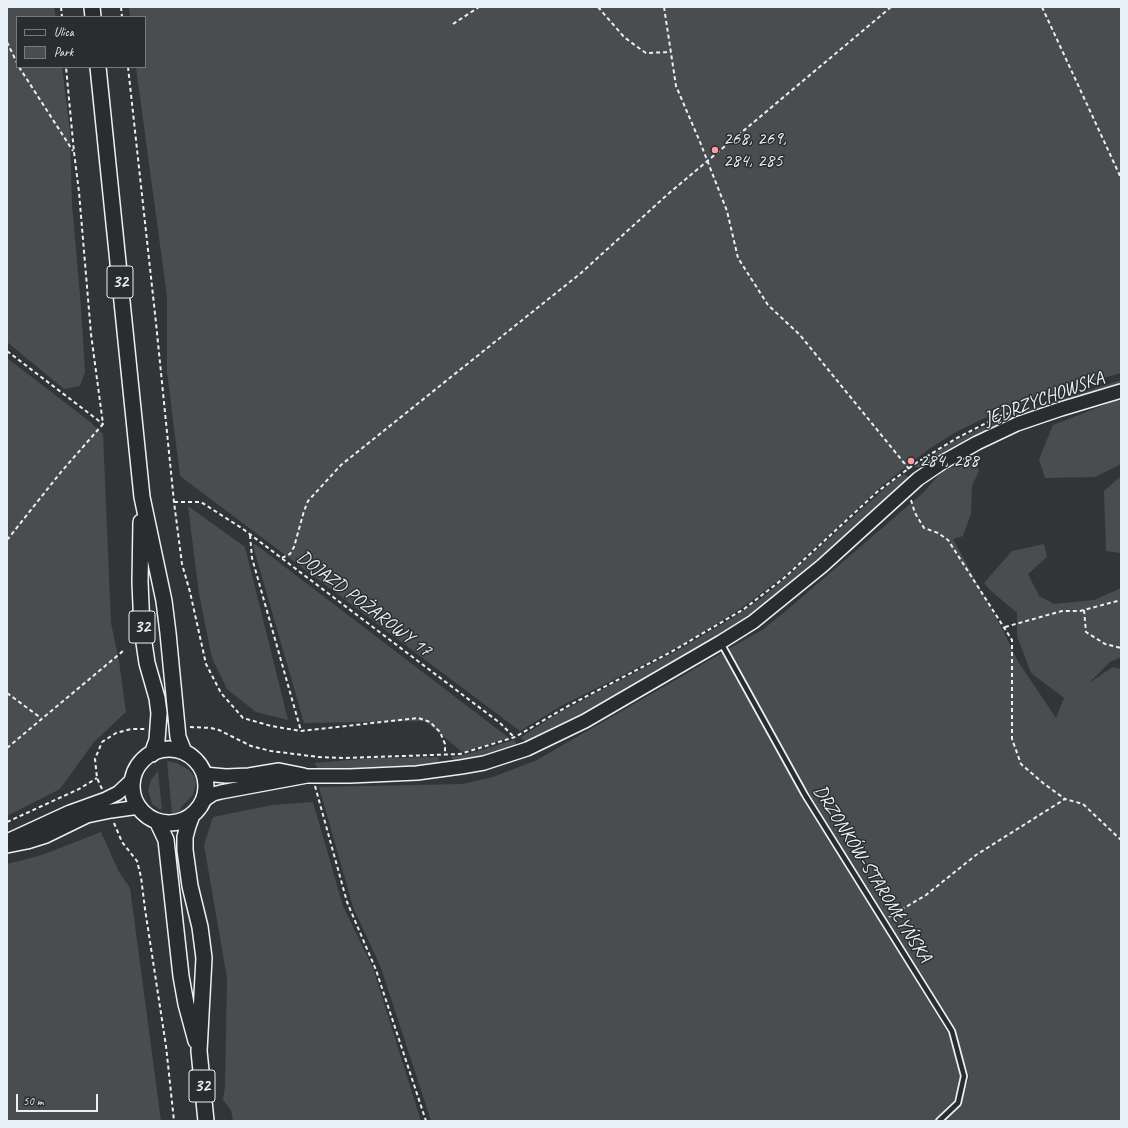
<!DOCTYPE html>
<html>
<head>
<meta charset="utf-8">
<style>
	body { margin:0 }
	#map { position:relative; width:1128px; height:1128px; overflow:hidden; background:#323536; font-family:Caveat,sans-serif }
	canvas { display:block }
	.frame { position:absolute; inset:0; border:8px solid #e8f1f8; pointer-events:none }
	.legend { position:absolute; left:16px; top:16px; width:130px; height:52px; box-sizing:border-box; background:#2a2d2e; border:1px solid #767b7f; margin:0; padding:5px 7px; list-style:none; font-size:12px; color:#e8f1f8 }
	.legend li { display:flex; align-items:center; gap:8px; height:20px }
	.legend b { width:20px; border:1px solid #767b7f }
	.scale { position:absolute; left:16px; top:1094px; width:82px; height:18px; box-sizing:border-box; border:2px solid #e8f1f8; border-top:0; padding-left:5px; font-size:12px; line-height:14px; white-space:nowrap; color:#e8f1f8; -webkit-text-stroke:3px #2a2d2e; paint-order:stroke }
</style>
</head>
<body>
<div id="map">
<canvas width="1128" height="1128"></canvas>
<div class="frame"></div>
<ul class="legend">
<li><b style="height:5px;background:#2a2d2e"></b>Ulica</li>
<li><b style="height:11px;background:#494d4f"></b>Park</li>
</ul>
<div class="scale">50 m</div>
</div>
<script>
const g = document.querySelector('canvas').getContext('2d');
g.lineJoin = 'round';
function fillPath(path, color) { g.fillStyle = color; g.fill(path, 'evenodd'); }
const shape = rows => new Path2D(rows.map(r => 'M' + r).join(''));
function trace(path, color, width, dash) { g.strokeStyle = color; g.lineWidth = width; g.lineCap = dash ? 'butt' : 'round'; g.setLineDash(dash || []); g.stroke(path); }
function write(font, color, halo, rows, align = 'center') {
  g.font = font + ' Caveat,sans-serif'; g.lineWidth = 3; g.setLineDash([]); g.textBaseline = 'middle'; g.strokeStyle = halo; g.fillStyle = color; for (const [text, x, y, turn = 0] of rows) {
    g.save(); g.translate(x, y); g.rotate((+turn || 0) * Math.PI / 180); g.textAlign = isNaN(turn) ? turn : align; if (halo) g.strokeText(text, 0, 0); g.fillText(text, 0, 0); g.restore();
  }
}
fillPath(shape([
	[7,7,54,7,56,17,17,17,17,67,62,67,70,132,72,204,81,307,85,372,80,386,64,389,7,342],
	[129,7,1121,7,1121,373,1079,385,1014,407,985,418,956,432,929,449,903,469,883,485,784,576,743,607,689,641,643,665,561,706,520,731,180,476,167,372,167,297,136,67,145,67,145,17,130,17],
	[7,358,89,421,103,434,111,623,119,661,126,712,94,742,60,789,7,816],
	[1121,380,1121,386,923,467,914,467,949,444,975,431,1006,417],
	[1117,400,1121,401,1121,464,1095,477,1045,478,1039,459,1053,425],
	[974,459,979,471,972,486,971,514,963,536,953,539,1004,632,1017,660,1056,718,1064,698,1031,673,1017,636,1017,613,991,591,984,583,1012,551,1044,544,1047,557,1028,574,1039,596,1054,604,1094,600,1121,588,1121,657,1110,662,1089,683,1113,667,1121,669,1121,1121,943,1121,960,1105,969,1077,954,1030,808,792,728,649,762,630,781,615,924,492,942,471],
	[904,474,908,477,901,485,822,559,768,604,722,635,577,719,530,742,523,740,521,737,562,711,680,649,731,619,762,598,789,575,874,498,891,483],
	[1121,476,1121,553,1106,551,1104,491],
	[188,506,245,547,288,720,256,712,227,689,212,658,199,594],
	[255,544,509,738,462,752,425,721,304,723,253,546],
	[722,653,802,795,948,1033,962,1077,954,1101,934,1121,431,1121,381,968,353,907,319,787,463,784,493,777,537,760],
	[514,740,516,743,517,746,499,753,455,763,451,757,471,753],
	[439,757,438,764,415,767,325,771,319,770,314,763,373,758],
	[167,761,177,763,189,770,194,776,196,783,193,795,182,806,179,813,176,814,172,814],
	[158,771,162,810,159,809,152,804,148,790,151,780],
	[313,802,343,906,373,968,421,1121,233,1121,231,1110,223,1100,225,1086,227,978,204,845,213,817,272,805],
	[101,832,119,872,130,888,161,1121,7,1121,7,864,42,855]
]), '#494d4f');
const service = shape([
	[721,643,805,795,952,1031,964,1076,958,1103,939,1121]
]);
const secondary = shape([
	[204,774,226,776,249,775,279,770,304,775],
	[204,800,213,794,221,792,307,776,350,776,417,773,461,767,484,763,527,749,585,721,721,642,753,622,822,566,918,479,943,462,977,443,1017,424,1061,409,1121,391],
	[7,841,70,812,106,799,118,793,133,779],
	[7,846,27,842,46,836,87,816,111,811,139,807]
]);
const primary = shape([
	[92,7,93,17],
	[98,67,142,497,164,601,168,633,178,737,184,752],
	[141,522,140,582,142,629,147,663,157,698,159,713,157,740,152,754],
	'132 786a37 37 0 1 1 74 0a37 37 0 1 1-74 0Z',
	[192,815,188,826,185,837,185,850,190,886,200,927,204,958,199,1051,206,1121],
	[157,821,166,840,181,976,186,1004,196,1041]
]);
trace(service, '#e8f1f8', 8);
trace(secondary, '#e8f1f8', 16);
trace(primary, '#e8f1f8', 18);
trace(shape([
	[61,7,62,17],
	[121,7,122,17],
	[598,7,624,37,636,46,646,53,671,52],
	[664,7,676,86,700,142,727,211,738,258,768,305,800,335,909,469],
	[1042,7,1121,178],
	[453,24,479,7],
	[7,42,17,63],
	[19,67,73,151],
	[128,67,156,323,174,502,182,564,190,592,206,664,221,693,243,718,271,726,301,731,418,718,430,722,440,732,445,744,445,755],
	[7,351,103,424],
	[911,500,915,513,924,528,938,533,948,540,1012,640,1012,739,1021,764,1043,783,1065,799],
	[174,502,201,502,243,529,500,723,514,737],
	[250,535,252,558,301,731],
	[7,540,61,472,103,424,91,334,79,192,74,152,66,67],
	[282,558,290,554,294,547,304,511,308,501,341,465,581,273,668,194,891,7],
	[1084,610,1086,632,1105,644,1121,648],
	[1005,627,1062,611,1080,611,1121,600],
	[7,693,41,718],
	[190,727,211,728,219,730,251,746,271,751,318,757,345,758,460,754,515,737,568,706,671,652,744,609,784,578,877,492,916,463,957,438,1000,416,1019,410],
	[7,748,123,651],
	[315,786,347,902,376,970,426,1121],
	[102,789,97,778,95,759,102,742,116,733,131,729,145,729],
	[7,822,79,789,97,778],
	[114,823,122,842,137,861,141,877,145,909,166,1046,174,1121],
	[889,917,926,895,976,855,1065,799,1083,804,1121,840]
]), '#e8f1f8', 2, [4, 3]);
trace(service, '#2a2d2e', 4.5);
trace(secondary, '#2a2d2e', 13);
trace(primary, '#2a2d2e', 15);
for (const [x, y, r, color] of [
	[715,150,4,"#ff9aa2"],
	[911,461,4,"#ff9aa2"]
]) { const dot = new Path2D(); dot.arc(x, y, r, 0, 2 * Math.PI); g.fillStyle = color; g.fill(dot); trace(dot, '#2a2d2e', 1.5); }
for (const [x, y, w] of [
	[120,282,26],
	[142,627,26],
	[202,1086,26]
]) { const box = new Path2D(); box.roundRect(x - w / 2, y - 16, w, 32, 3); g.fillStyle = '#2a2d2e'; g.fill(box); trace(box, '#e8f1f8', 1); }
write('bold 18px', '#e8f1f8', null, [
	["32",120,282],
	["32",142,627],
	["32",202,1086]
]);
write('19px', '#e8f1f8', '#2a2d2e', [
	["268, 269,",723,139],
	["284, 285",723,161],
	["284, 288",919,461]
], 'left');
write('19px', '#e8f1f8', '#2a2d2e', [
	["JĘDRZYCHOWSKA",1044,399,-20],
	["DOJAZD POŻAROWY 17",364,604,37],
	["DRZONKÓW-STAROMŁYŃSKA",872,874,58]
]);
</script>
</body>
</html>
